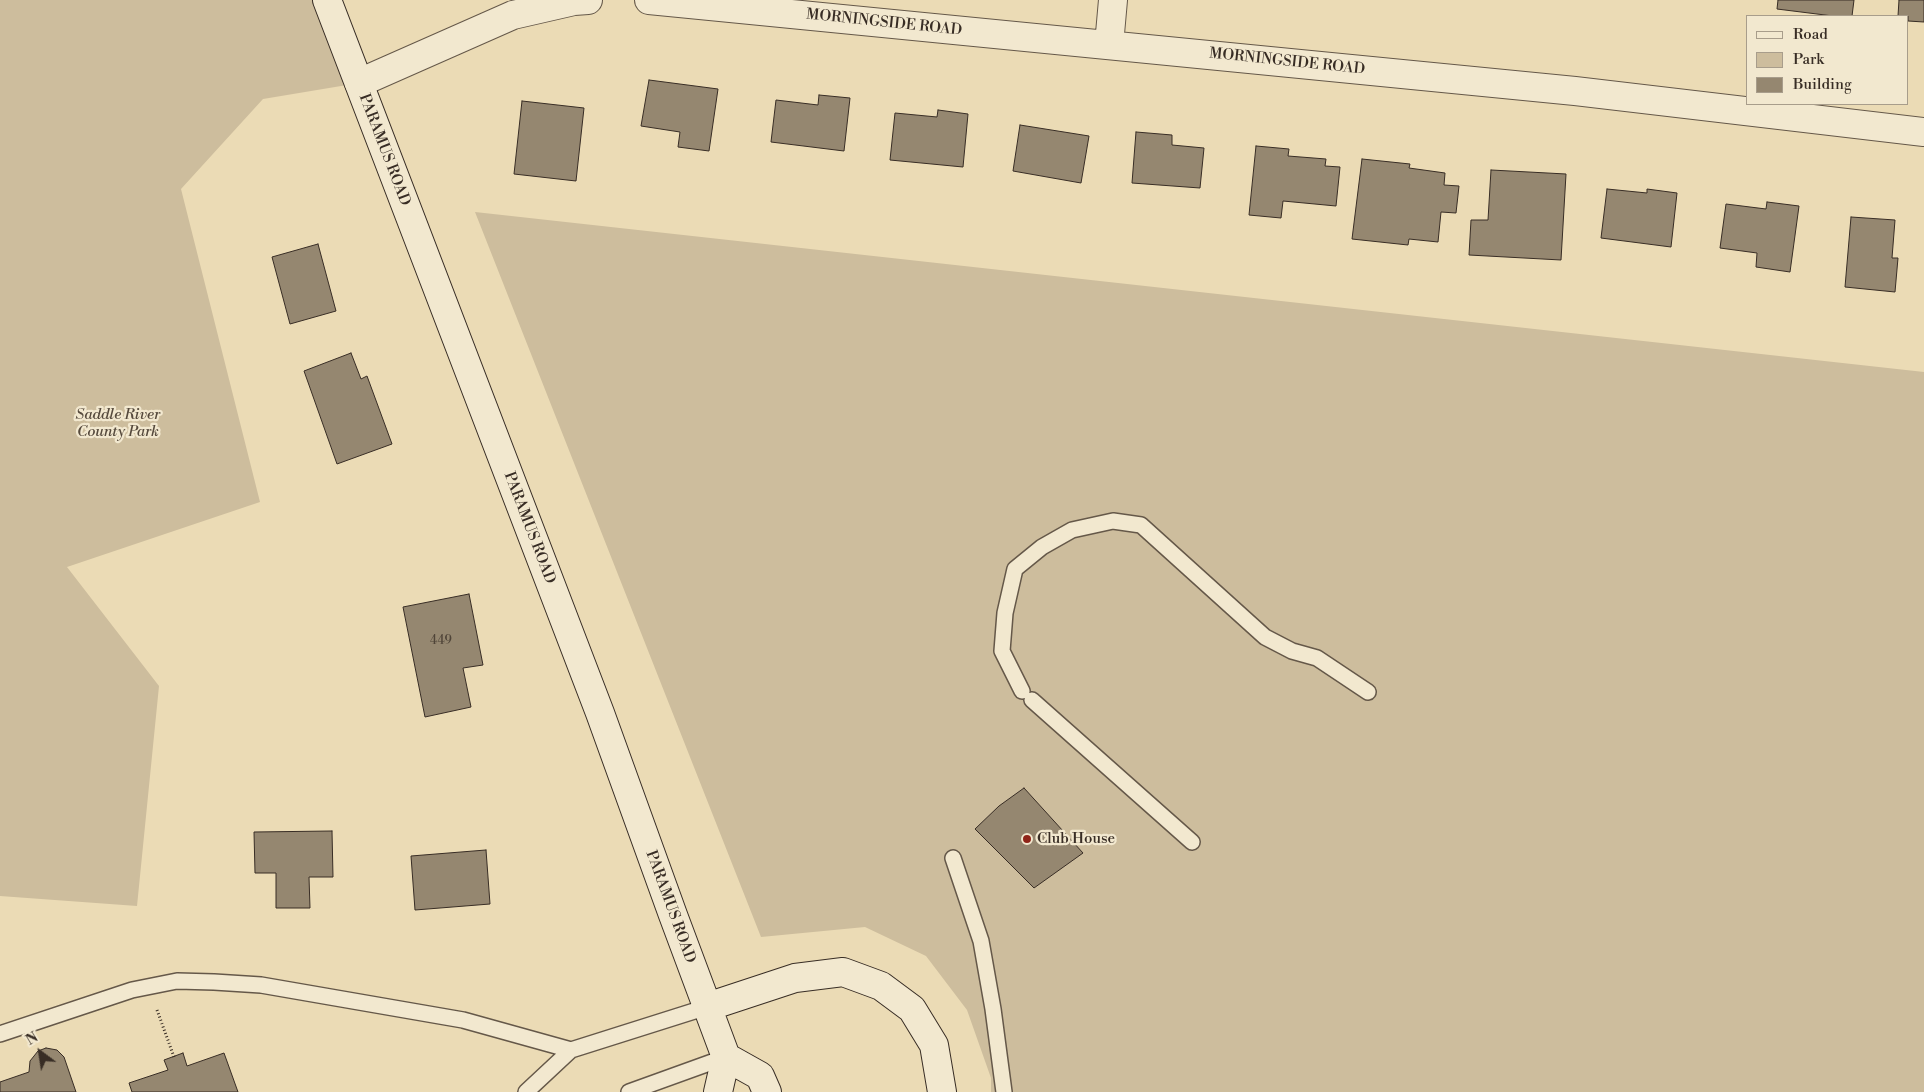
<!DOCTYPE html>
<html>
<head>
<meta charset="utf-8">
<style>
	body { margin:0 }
	#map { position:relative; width:1924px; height:1092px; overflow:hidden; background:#ebdbb5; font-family:"Libre Bodoni",serif }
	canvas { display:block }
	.legend { position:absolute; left:1746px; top:15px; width:162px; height:90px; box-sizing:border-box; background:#f2e8cf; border:1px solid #a89d8b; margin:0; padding:6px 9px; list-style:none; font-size:15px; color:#382d25 }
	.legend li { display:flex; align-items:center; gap:10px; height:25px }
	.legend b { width:25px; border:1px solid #a89d8b }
	.north { position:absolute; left:15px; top:1027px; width:50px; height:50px; -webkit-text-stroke:4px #f2e8cf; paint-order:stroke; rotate:329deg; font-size:14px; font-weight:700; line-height:20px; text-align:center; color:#382d25 }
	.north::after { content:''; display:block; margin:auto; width:18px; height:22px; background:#382d25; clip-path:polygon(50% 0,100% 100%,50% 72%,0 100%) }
</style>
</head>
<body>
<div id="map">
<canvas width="1924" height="1092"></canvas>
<ul class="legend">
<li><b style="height:6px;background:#f2e8cf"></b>Road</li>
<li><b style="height:14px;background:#cdbd9d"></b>Park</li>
<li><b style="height:14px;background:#958770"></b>Building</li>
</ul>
<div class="north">N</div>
</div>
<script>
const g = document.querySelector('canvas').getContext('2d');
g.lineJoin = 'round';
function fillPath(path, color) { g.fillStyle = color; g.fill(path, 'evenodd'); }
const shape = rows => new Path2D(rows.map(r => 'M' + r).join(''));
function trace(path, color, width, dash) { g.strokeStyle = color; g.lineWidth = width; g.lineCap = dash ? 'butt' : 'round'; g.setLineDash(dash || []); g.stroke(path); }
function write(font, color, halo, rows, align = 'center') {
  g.font = font + ' "Libre Bodoni",serif'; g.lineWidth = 4.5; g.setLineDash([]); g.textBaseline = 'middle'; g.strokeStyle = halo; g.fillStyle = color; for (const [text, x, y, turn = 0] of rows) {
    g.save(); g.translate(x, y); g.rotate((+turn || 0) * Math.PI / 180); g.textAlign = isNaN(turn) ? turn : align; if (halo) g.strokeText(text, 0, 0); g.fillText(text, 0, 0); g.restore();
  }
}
fillPath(shape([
	[0,0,327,0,359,83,263,99,181,189,260,502,67,567,159,686,137,906,0,896],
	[475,212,1924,372,1924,1092,991,1092,991,1078,967,1010,926,956,865,927,761,937]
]), '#cdbd9d');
const building = shape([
	[1778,0,1854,0,1852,16,1833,16,1777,9,1778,0],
	[1899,0,1924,0,1924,22,1908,21,1908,16,1898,16,1899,0],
	[649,80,718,89,709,151,678,147,680,132,641,126,649,80],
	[819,95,850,98,844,151,771,142,776,100,818,105,819,95],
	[522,101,584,108,576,181,514,174,522,101],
	[938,110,968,114,963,167,890,160,895,113,937,117,938,110],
	[1020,125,1089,136,1081,183,1013,171,1020,125],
	[1136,132,1172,135,1172,145,1204,148,1200,188,1132,183,1136,132],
	[1256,146,1289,149,1288,156,1326,159,1325,166,1340,167,1336,206,1283,201,1281,218,1249,215,1256,146],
	[1362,159,1410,164,1409,168,1445,173,1444,185,1459,186,1456,213,1441,212,1438,242,1409,239,1408,245,1352,239,1362,159],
	[1491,170,1566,174,1561,260,1469,255,1471,220,1488,220,1491,170],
	[1607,189,1647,193,1647,189,1677,193,1671,247,1601,238,1607,189],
	[1767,202,1799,206,1790,272,1756,267,1757,253,1720,248,1726,204,1766,209,1767,202],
	[1851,217,1895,220,1892,258,1898,258,1895,292,1845,287,1851,217],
	[318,244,336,311,290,324,272,257,318,244],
	[351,353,361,379,367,376,392,444,337,464,304,371,351,353],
	[469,594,483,665,463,668,471,707,425,717,403,607,469,594],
	[1024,788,1083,853,1034,888,975,829,999,806,1024,788],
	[332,831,333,877,309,877,310,908,276,908,276,873,255,873,254,832,332,831],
	[486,850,490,904,415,910,411,856,486,850],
	[46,1048,57,1050,64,1057,76,1092,0,1092,0,1082,29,1072,30,1061,38,1051,46,1048],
	[183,1053,187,1066,224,1053,238,1092,132,1092,129,1083,168,1070,164,1060,183,1053]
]);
fillPath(building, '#958770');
trace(building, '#382d25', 1);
const lane = shape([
	[1022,691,1002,651,1005,613,1015,569,1042,547,1072,530,1113,521,1141,525,1265,637,1292,651,1317,658,1368,692],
	[1032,700,1192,842],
	[953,858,981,941,993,1009,1004,1092],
	[0,1034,132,990,177,981,214,982,261,985,463,1020,571,1050],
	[526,1092,571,1050,707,1007],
	[629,1092,726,1057]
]);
const street = shape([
	[649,0,1575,91,1924,132],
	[1109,45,1113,0],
	[359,83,513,15,574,1,588,0]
]);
const secondary = shape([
	[327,0,600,713,673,915,726,1057,718,1092],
	[707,1007,795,978,843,972,881,986,912,1009,934,1045,942,1092],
	[726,1057,760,1076,767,1092]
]);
trace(lane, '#655849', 18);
trace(street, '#655849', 30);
trace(secondary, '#382d25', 30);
trace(shape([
	[157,1010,174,1057]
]), '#382d25', 3, [1, 2.5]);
trace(lane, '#f2e8cf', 15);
trace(street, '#f2e8cf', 28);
trace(secondary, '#f2e8cf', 28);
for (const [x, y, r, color] of [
	[1027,839,5,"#8f2418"]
]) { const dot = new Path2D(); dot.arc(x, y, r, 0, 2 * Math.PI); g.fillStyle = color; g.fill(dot); trace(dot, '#f2e8cf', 2); }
write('12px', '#4f4438', null, [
	["449",441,641]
]);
write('15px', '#382d25', '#f2e8cf', [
	["MORNINGSIDE ROAD",884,23,6],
	["MORNINGSIDE ROAD",1287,62,6],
	["PARAMUS ROAD",384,150,69],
	["PARAMUS ROAD",529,528,69],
	["PARAMUS ROAD",670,907,70]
]);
write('italic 15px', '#564a3d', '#f2e8cf', [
	["Saddle River",118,415],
	["County Park",118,432]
]);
write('15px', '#382d25', '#f2e8cf', [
	["Club House",1037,839]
], 'left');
</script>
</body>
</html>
